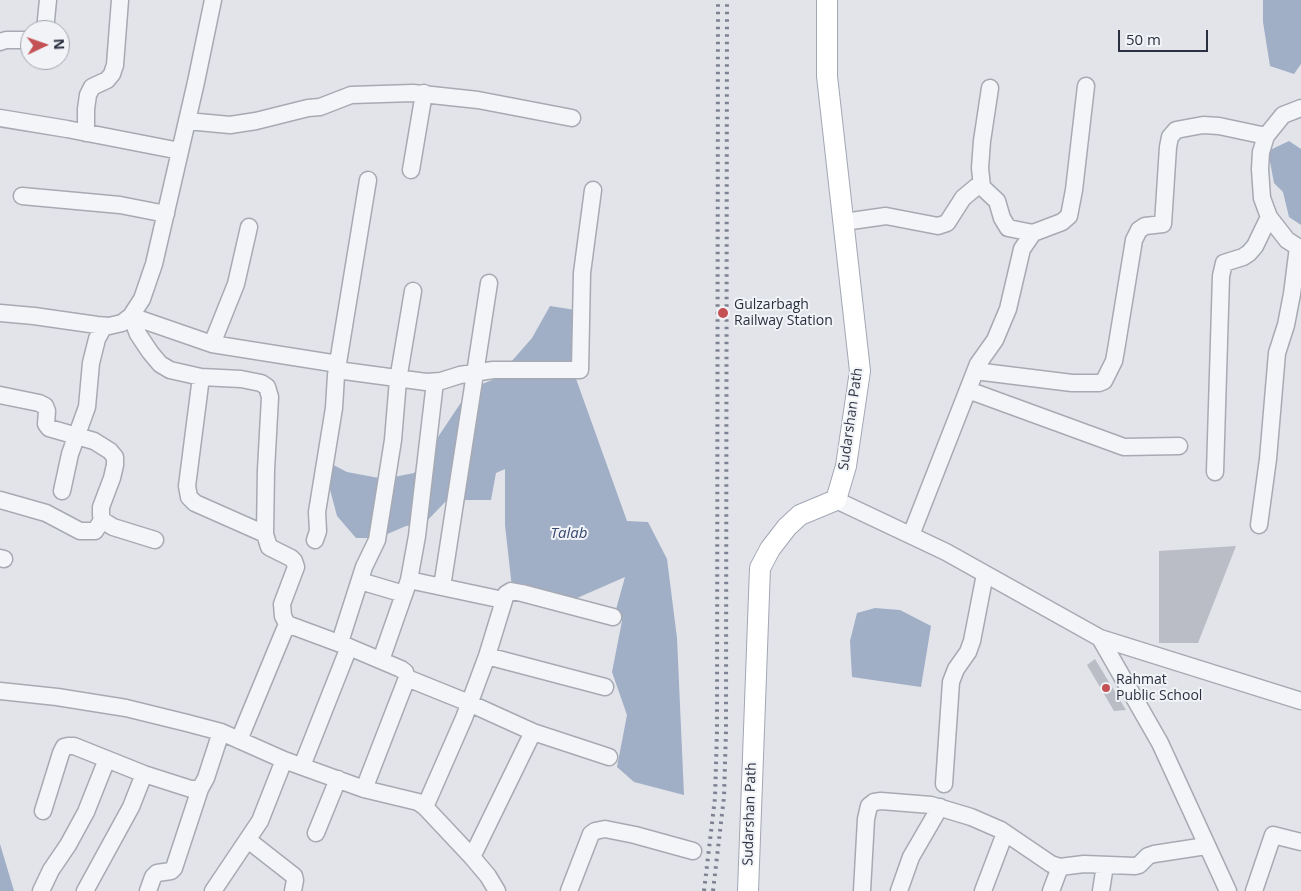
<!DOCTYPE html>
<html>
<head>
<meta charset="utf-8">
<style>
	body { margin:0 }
	#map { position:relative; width:1301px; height:891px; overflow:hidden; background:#e2e4e9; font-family:"Open Sans",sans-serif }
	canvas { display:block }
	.north { position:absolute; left:20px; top:20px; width:50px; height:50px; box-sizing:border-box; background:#f1f3f7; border:1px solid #a2a5ae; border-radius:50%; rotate:87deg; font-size:14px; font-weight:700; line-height:20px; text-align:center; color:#2b3040 }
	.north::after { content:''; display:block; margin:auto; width:18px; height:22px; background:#c45154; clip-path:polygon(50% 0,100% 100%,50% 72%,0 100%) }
	.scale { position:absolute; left:1118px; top:30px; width:90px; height:22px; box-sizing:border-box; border:2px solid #2b3040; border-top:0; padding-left:6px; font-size:15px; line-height:18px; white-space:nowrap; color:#2b3040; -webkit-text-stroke:4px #f1f3f7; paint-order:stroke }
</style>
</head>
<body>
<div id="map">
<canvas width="1301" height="891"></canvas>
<div class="north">N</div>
<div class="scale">50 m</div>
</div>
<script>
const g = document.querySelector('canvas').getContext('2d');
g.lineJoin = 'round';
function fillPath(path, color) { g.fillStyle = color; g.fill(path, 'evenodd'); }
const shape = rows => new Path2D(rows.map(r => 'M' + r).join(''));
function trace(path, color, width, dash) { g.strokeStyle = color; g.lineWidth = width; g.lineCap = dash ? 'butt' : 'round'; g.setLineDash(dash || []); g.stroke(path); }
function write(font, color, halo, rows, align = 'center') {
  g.font = font + ' "Open Sans",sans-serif'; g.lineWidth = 4; g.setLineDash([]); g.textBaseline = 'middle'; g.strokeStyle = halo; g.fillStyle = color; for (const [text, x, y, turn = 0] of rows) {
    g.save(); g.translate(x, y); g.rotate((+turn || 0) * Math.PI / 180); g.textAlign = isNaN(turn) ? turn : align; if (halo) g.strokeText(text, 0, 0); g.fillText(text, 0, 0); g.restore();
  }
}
fillPath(shape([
	[1263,0,1301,0,1301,64,1294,74,1270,66,1263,22],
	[1289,141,1301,149,1301,225,1289,217,1283,192,1274,183,1268,151],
	[550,306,582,311,574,358,570,362,627,521,648,522,667,559,677,638,684,795,634,782,617,767,627,715,612,672,622,621,615,613,625,577,568,602,512,588,505,525,505,469,496,473,491,500,447,500,424,524,406,526,378,538,356,538,337,516,322,459,347,472,384,479,414,473,470,389,497,378,532,338],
	[875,608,900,610,931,626,921,687,852,677,850,641,857,613],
	[0,844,14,891,0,891]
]), '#a0aec6');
fillPath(shape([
	[1236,546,1198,643,1159,643,1159,551],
	[1095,659,1126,710,1114,711,1087,665]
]), '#babdc6');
const minor = shape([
	[45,30,48,0],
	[0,42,6,40,30,40],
	[990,88,982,141,980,168,982,187,997,201,1002,218,1008,228,1033,233],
	[1301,108,1283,115,1266,136,1261,152,1260,169,1262,198,1269,217,1287,240,1301,249],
	[0,118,67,129,180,151],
	[187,121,230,125,256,121,308,108,320,107,351,95,413,93,478,100,572,118],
	[86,133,86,109,88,95,92,87,107,80,112,74,115,65,120,0],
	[411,170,424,93],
	[22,196,120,205,166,214],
	[844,222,886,216,938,226,947,223,963,198,981,183],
	[0,313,34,316,97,325,109,326,122,323,131,316,142,299,154,264,196,82,213,0],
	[131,316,138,334,150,352,160,364,170,370,201,377,241,379,261,383,267,387,270,397,266,470,265,534,269,547,291,558,294,561,296,567,282,604,283,616,287,624,349,647,302,766],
	[131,316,212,344,236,284,249,227],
	[212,344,338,364],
	[337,370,426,382,441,381,460,375,493,370,580,370,582,273,593,190],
	[975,371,1072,383,1099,383,1104,381,1114,361,1116,350,1134,240,1139,230,1145,226,1163,224,1168,147,1170,137,1176,130,1203,125,1219,126,1266,136],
	[201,377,187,486,189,497,195,503,265,534],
	[968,390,1124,447,1179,446],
	[0,395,39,403,45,406,47,411,46,424,49,428,94,441,110,451,115,457,115,465,112,478,101,507,101,515,102,520,113,527,155,540],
	[1215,472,1221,276,1224,263,1243,257,1249,253,1255,246,1269,217],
	[62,491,70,454,87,407,91,363,97,339,104,326],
	[0,500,46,513,80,531,95,531,102,520],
	[836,500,946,552,1100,638,1301,701],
	[1259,525,1268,459,1277,353,1286,325,1292,294,1298,247],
	[911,535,978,364,995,340,1008,309,1022,249,1033,233,1062,222,1069,216,1074,190,1086,86],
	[315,540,318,531,317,512,334,408,336,375,368,180],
	[0,558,4,559],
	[409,580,503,600],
	[360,581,404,594],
	[442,587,489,283],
	[1100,638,1160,743,1228,891],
	[340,642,364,567,377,540,393,440,398,380,413,291],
	[349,647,401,669,405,672,407,678],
	[487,656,605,687],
	[381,660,409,580,417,536,435,382],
	[0,691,57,697,126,708,187,723,221,732,284,760,364,789,418,802,425,807,472,857,488,876,497,891],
	[239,740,287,624],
	[944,784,951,682,956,669,968,652,972,641,985,574],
	[364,789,407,678,469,703,533,732,609,757],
	[425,807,464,718,487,656,506,594,511,591,522,593,613,617],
	[43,811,61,753,64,747,68,746,74,746,144,774,191,789,200,789,206,778,221,732],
	[316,833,338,779],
	[248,840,294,876,295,880,293,891],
	[472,857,533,732],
	[41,891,51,870,68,845,86,812,107,759],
	[85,891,131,807,144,774],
	[148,891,153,877,157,873,171,871,174,868,200,789],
	[213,891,260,821,284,760],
	[569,891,591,834,595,831,605,829,635,835,693,851],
	[862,891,866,819,869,806,874,802,881,801,931,805,971,817,1001,830,1051,864,1060,867,1084,864,1135,866,1139,865,1148,856,1154,854,1206,846],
	[899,891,911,857,940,807],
	[983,891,1005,833],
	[1051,891,1060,867],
	[1101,891,1105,865],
	[1254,891,1273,835,1301,842]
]);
const major = shape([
	[748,891,760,568,770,549,787,527,800,515,836,500,846,466,860,371,827,76,827,0]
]);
trace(minor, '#a7aab3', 19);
trace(major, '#a2a7b4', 22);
trace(minor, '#f4f5f8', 16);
trace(major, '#fff', 20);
trace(shape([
	[704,891,715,798,717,731,718,0],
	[713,891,724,797,726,731,727,0]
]), '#7d8292', 4, [2.5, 5]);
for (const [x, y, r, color] of [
	[723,313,6,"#c45154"],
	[1106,688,5,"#c45154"]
]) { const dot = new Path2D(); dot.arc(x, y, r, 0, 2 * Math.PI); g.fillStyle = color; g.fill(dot); trace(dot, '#f1f3f7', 2); }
write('14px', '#2b3040', '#f1f3f7', [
	["Gulzarbagh",734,305],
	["Railway Station",734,321],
	["Rahmat",1116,680],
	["Public School",1116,696]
], 'left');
write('14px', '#2b3040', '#f1f3f7', [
	["Sudarshan Path",851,419,-82],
	["Sudarshan Path",750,814,-88]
]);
write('italic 15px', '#384a71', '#f1f3f7', [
	["Talab",569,534]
]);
</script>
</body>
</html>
